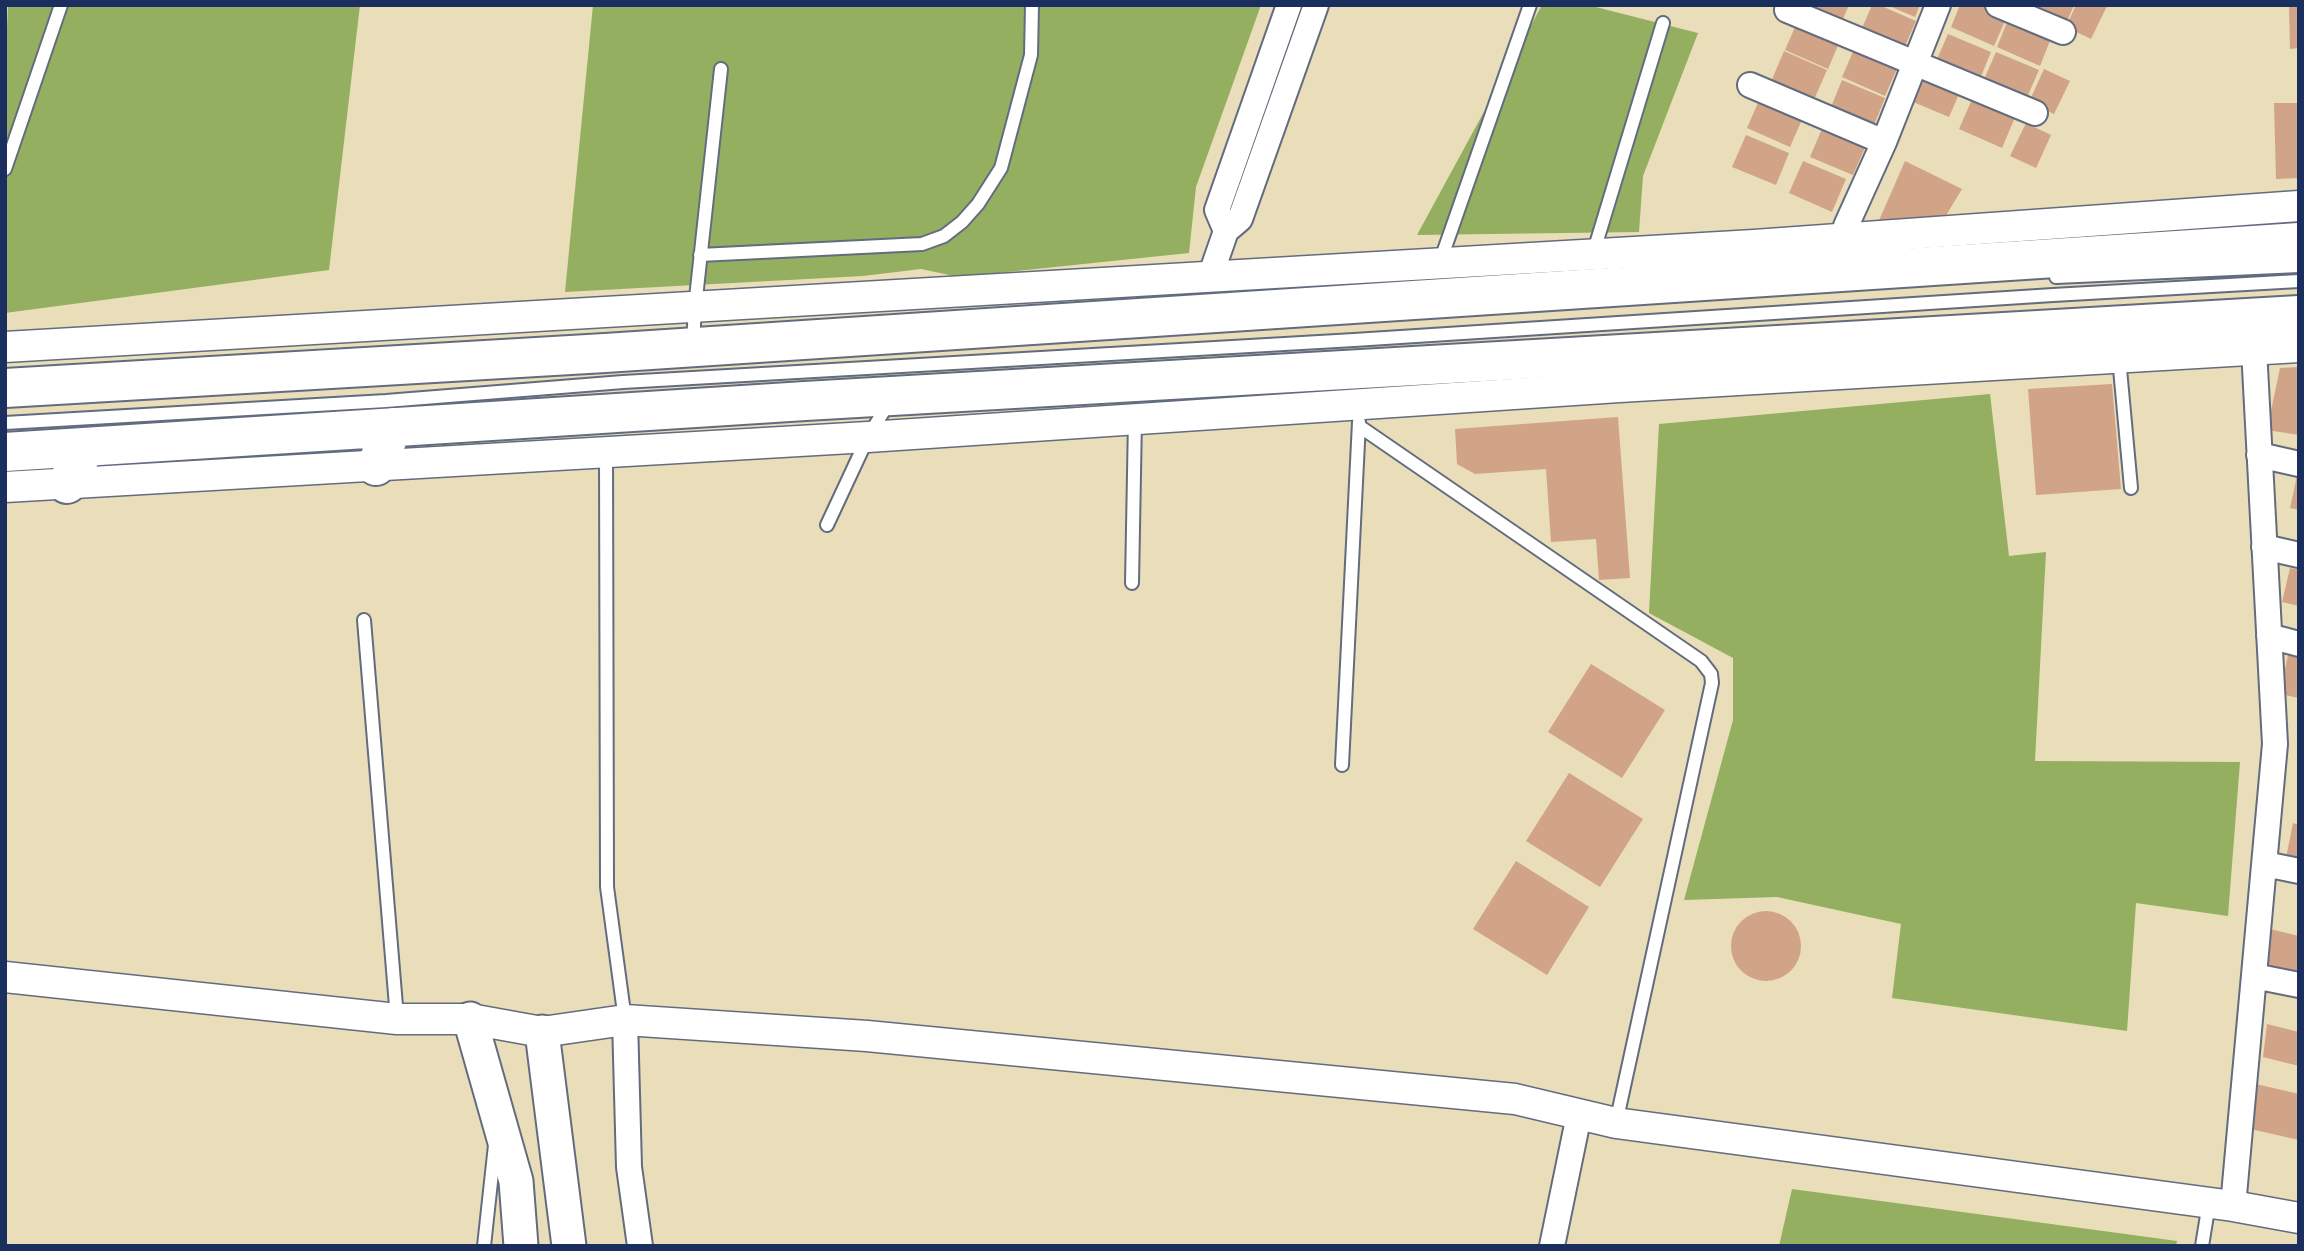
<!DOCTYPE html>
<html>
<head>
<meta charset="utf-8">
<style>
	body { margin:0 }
	#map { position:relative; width:2304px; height:1251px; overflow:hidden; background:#e9deb9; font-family:"Gentium Book Plus",serif }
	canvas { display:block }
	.frame { position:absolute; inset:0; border:7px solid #1b2f5e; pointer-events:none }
</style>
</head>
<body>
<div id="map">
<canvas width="2304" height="1251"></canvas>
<div class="frame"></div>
</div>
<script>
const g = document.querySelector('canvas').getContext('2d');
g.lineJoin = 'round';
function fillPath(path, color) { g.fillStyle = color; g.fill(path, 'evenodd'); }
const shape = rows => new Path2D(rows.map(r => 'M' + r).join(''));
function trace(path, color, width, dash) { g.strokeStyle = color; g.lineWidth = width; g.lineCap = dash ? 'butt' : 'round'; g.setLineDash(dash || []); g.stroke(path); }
fillPath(shape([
	[8,5,360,5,329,270,5,313,5,75],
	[593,5,1261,5,1196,187,1189,253,959,277,921,269,863,276,565,292],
	[1542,5,1588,5,1698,33,1643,176,1639,232,1417,235],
	[1990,394,2009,556,2046,552,2035,761,2240,762,2228,916,2136,903,2127,1031,1892,998,1901,924,1777,897,1684,900,1733,720,1733,658,1649,613,1659,424],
	[1792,1189,2177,1241,2176,1246,1779,1246]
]), '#94af60');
fillPath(shape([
	[1798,5,1849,5,1839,28],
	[1872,5,1879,5,1916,21,1902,53,1859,35],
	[1887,5,1920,5,1915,17],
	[1960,5,1988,5,2008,14,1994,46,1951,27],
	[2018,5,2074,5,2065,26],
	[2076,5,2107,6,2091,39,2066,27],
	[2289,5,2299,5,2299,48,2290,49],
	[2010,15,2053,33,2040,66,1997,47],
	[1799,18,1842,36,1828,69,1785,50],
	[1948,34,1991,52,1978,84,1934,66],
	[1856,45,1899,64,1885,96,1842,77],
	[1784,51,1827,70,1813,102,1770,84],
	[1996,52,2039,70,2025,102,1982,84],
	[1920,67,1963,85,1949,117,1906,99],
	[2044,69,2070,81,2054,114,2029,102],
	[1842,80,1885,98,1872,130,1829,112],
	[1761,96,1804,115,1790,147,1747,128],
	[1973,97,2016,115,2002,148,1959,129],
	[2274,103,2299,103,2299,178,2276,179],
	[2026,123,2051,135,2036,168,2010,156],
	[1824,124,1867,143,1853,175,1810,157],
	[1746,135,1789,153,1776,185,1732,167],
	[1803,161,1846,179,1832,212,1789,193],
	[1905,161,1962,189,1942,222,1877,225],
	[2299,367,2299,435,2267,430,2280,368],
	[2112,384,2121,489,2036,495,2028,389],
	[1618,417,1630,578,1599,580,1596,539,1551,542,1546,469,1475,474,1457,464,1455,429],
	[2298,471,2299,471,2299,510,2290,508],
	[2290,568,2299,570,2299,606,2282,602],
	[2289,650,2299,652,2299,698,2280,694],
	[1591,664,1665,710,1622,778,1548,732],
	[1569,773,1643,819,1600,887,1526,841],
	[2293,823,2299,825,2299,861,2286,858],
	[1516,861,1589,907,1547,975,1473,929],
	'1731 946a35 35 0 1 1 70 0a35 35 0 1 1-70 0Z',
	[2270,929,2299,936,2299,982,2260,974],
	[2267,1024,2299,1032,2299,1066,2263,1057],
	[2256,1084,2299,1094,2299,1140,2246,1128]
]), '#d1a387');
const service = shape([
	[5,169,61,5],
	[1593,254,1663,23],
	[700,255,922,244,944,236,962,222,978,204,1001,168,1031,55,1032,5],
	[1440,262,1530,5],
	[2056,277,2299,266],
	[693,344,695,307,721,69],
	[2119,358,2131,488],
	[5,423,386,401,623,382,1354,340,2053,295,2299,281],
	[1359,426,1701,661,1711,674,1712,683,1616,1123],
	[606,453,607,887,625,1020],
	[827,525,868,437,888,404],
	[1132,583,1135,419],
	[364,620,397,1018],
	[1342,765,1359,422],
	[484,1246,495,1145],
	[2202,1246,2209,1203]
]);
const minor = shape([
	[1998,5,2063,32],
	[1787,10,2035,113],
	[1750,85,1884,142],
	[1226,231,1217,210,1289,5],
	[1846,257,1844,238,1846,226,1884,142,1938,5],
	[1210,277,1226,231,1240,219,1316,5],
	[2259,455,2299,464],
	[2264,547,2299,555],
	[2269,636,2299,644],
	[2265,864,2299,871],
	[2254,976,2299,985],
	[625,1020,629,1167,640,1246],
	[2233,1206,2275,744,2253,330],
	[1552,1246,1579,1115]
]);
const tertiary = shape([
	[5,347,1754,245,2299,206],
	[5,487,868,437,1619,387,2299,347],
	[5,977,397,1019,470,1019,542,1032,625,1020,867,1036,1515,1099,1616,1123,2233,1206,2299,1218]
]);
const secondary = shape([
	[470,1019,516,1181,521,1246],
	[542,1032,569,1246]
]);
const primary = shape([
	[5,388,605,353,2299,242],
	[5,452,805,401,2299,315],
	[376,466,393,427],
	[67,484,85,447]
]);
trace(service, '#636c7e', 16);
trace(minor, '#636c7e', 28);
trace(tertiary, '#636c7e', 33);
trace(secondary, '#636c7e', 37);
trace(primary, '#636c7e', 42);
trace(service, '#fff', 12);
trace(minor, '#fff', 24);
trace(tertiary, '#fff', 30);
trace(secondary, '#fff', 33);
trace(primary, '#fff', 38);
</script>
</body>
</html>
